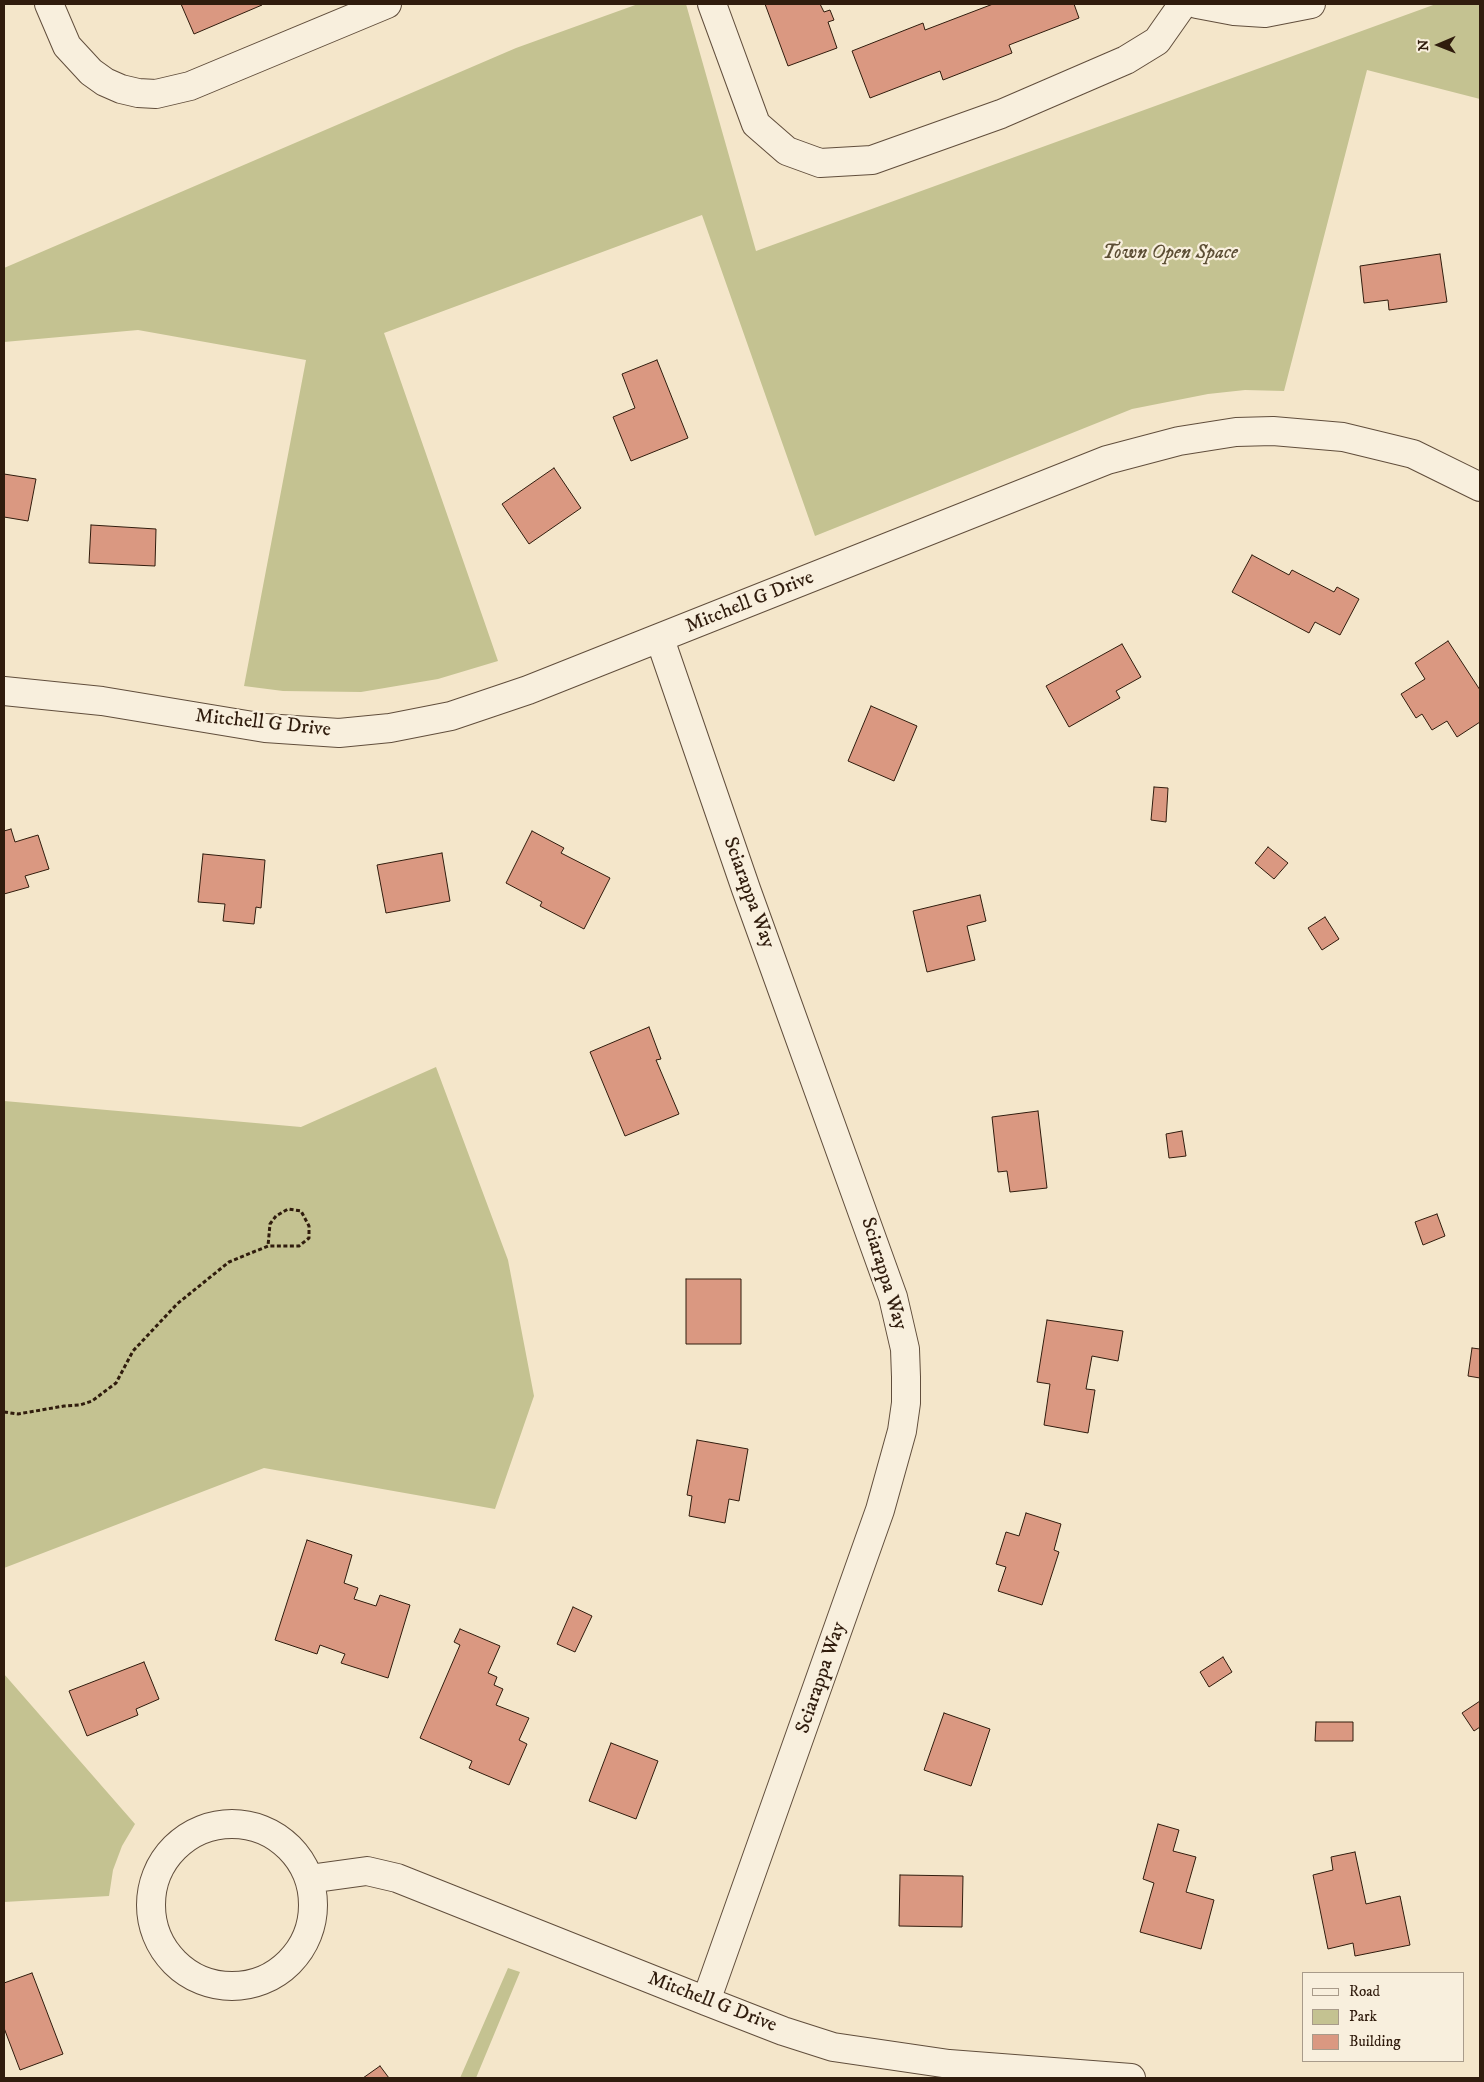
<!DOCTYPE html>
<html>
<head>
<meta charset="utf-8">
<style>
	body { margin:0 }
	#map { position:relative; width:1484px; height:2082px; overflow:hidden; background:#f4e6ca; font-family:"IM FELL DW Pica",serif }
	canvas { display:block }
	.frame { position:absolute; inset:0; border:5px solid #301c0d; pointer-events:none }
	.legend { position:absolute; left:1302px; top:1972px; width:162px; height:90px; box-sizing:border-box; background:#f8efdd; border:1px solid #a89b8a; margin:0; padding:6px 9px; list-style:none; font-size:15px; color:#301c0d }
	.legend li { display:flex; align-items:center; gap:10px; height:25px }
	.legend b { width:25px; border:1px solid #a89b8a }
	.north { position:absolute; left:1414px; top:20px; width:50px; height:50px; -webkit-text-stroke:4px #f8efdd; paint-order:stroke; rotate:269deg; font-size:14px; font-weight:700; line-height:20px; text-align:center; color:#301c0d }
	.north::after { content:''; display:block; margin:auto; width:18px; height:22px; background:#301c0d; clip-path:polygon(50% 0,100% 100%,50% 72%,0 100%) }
</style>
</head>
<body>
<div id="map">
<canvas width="1484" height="2082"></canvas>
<div class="frame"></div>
<ul class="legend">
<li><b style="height:6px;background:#f8efdd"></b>Road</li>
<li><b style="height:14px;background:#c4c291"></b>Park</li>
<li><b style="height:14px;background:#da9881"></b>Building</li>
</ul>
<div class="north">N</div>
</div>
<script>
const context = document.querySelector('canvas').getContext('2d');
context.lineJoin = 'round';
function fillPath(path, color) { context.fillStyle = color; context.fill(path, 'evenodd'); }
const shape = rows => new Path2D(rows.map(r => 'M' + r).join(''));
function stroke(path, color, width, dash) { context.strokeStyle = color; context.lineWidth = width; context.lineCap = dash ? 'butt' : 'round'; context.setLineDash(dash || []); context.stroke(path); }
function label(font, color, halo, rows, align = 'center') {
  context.font = font + ' "IM FELL DW Pica",serif'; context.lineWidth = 4.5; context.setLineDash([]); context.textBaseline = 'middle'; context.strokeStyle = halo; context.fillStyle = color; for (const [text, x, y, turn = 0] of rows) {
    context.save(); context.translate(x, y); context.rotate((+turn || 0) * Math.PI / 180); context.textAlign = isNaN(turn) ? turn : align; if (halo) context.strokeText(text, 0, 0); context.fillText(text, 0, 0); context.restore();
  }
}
const green = shape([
	[638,4,686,4,756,251,1436,4,1480,4,1480,99,1367,70,1284,391,1245,390,1208,394,1132,409,815,536,702,215,384,333,498,661,438,679,361,692,283,691,244,686,306,360,138,330,4,342,4,268,516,48],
	[436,1067,508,1260,534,1396,495,1509,264,1468,4,1568,4,1101,301,1127],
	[4,1674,135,1824,122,1846,113,1870,109,1896,4,1902],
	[508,1968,520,1972,476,2078,460,2078]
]);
const building = shape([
	[181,4,261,4,262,5,194,34,181,4],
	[765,4,820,4,824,12,830,10,834,20,828,22,837,48,788,66,765,4],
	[993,4,1074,4,1079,18,1009,45,1012,53,943,80,940,71,870,98,852,51,923,23,925,30,993,4],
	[1440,254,1447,302,1389,310,1388,300,1364,303,1360,266,1440,254],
	[657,360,688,438,631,461,613,417,635,408,622,374,657,360],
	[554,468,581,508,529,544,502,504,554,468],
	[4,474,36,479,28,521,4,517,4,474],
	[91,525,156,529,155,566,89,563,91,525],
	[1252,555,1289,575,1292,570,1334,592,1337,587,1359,599,1340,635,1315,622,1309,633,1232,592,1252,555],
	[1448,641,1480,690,1480,722,1457,737,1447,721,1432,730,1422,714,1416,718,1401,694,1425,679,1415,663,1448,641],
	[1122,644,1141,677,1116,691,1120,698,1069,727,1046,686,1122,644],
	[871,706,917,726,894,781,848,761,871,706],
	[1154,787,1168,788,1166,822,1151,820,1154,787],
	[11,829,15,842,38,835,49,869,25,876,29,887,4,894,4,831,11,829],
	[532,831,564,848,561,853,610,878,584,929,540,906,542,902,506,883,532,831],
	[1268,847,1288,863,1274,879,1255,863,1268,847],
	[442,853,450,901,386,913,377,865,442,853],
	[203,854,265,860,261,908,256,907,254,924,223,921,225,904,198,902,203,854],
	[980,895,986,921,967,926,975,960,927,972,913,911,980,895],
	[1325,917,1339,939,1322,950,1308,928,1325,917],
	[649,1027,661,1059,656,1060,679,1114,625,1136,590,1052,649,1027],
	[1038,1111,1047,1188,1010,1192,1007,1171,998,1172,992,1117,1038,1111],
	[1182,1131,1186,1156,1169,1158,1166,1134,1182,1131],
	[1437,1214,1445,1236,1423,1245,1415,1222,1437,1214],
	[686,1279,741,1279,741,1344,686,1344,686,1279],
	[1047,1320,1123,1331,1118,1361,1092,1356,1086,1389,1095,1390,1088,1433,1044,1425,1050,1384,1037,1382,1047,1320],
	[1472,1348,1480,1349,1480,1378,1468,1376,1472,1348],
	[697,1440,748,1449,739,1501,729,1499,725,1523,689,1516,692,1496,687,1495,697,1440],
	[1026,1513,1061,1524,1054,1550,1059,1552,1042,1605,998,1591,1006,1567,996,1564,1006,1532,1019,1536,1026,1513],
	[307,1540,352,1555,344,1583,358,1588,354,1599,376,1606,380,1595,410,1605,388,1678,341,1663,345,1654,320,1645,317,1654,275,1640,307,1540],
	[573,1607,592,1616,575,1652,557,1644,573,1607],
	[460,1629,500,1646,488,1673,497,1677,494,1685,503,1689,496,1705,529,1718,519,1740,527,1744,509,1785,469,1768,472,1761,420,1738,460,1645,454,1642,460,1629],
	[1223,1657,1232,1672,1209,1687,1200,1672,1223,1657],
	[144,1662,159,1699,136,1709,138,1715,87,1736,69,1691,144,1662],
	[1480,1701,1480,1727,1474,1731,1462,1713,1480,1701],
	[944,1713,990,1729,971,1786,924,1770,944,1713],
	[1316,1722,1353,1722,1353,1741,1315,1741,1316,1722],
	[611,1743,658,1761,636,1819,589,1801,611,1743],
	[1158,1824,1179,1830,1173,1851,1196,1857,1186,1892,1214,1900,1201,1949,1140,1932,1154,1883,1143,1879,1158,1824],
	[1355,1852,1366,1904,1400,1896,1410,1945,1355,1956,1353,1943,1328,1949,1313,1875,1333,1870,1331,1857,1355,1852],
	[900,1875,963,1876,962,1927,899,1926,900,1875],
	[32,1973,63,2054,20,2070,4,2028,4,1983,32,1973],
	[380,2066,389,2078,363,2078,380,2066]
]);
const path = shape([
	[4,1412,18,1414,64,1406,80,1405,92,1401,116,1383,133,1351,177,1304,229,1262,268,1246,299,1246,309,1238,309,1226,301,1211,288,1209,276,1216,270,1224,268,1246]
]);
const minor = shape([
	[49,4,67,46,91,72,105,82,121,89,138,93,156,94,190,86,387,4],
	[712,4,756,124,787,151,820,163,872,160,1001,114,1126,60,1157,41,1183,4],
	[1197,4,1234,11,1265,13,1311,4],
	[660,639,746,889,893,1297,905,1349,906,1377,906,1403,902,1431,880,1510,706,2001],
	[4,691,102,701,265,728,339,733,390,728,451,716,528,690,1107,460,1179,441,1236,432,1273,431,1343,437,1413,454,1480,487],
	'151 1905a81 81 0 1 1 162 0a81 81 0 1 1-162 0Z',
	[309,1879,367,1871,397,1878,706,2001,783,2031,833,2047,949,2064,1131,2078]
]);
const parkNames = [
	["Town Open Space",1170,254]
];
const streetNames = [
	["Mitchell G Drive",750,603,-22],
	["Mitchell G Drive",263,724,6],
	["Sciarappa Way",748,893,70],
	["Sciarappa Way",883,1274,73],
	["Sciarappa Way",822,1678,-71],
	["Mitchell G Drive",712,2003,21]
];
fillPath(green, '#c4c291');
fillPath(building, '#da9881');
stroke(building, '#301c0d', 1);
stroke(minor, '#614e3c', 30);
stroke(path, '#301c0d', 3, [4, 2.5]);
stroke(minor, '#f8efdd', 28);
label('italic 20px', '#5c4e35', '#f8efdd', parkNames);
label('20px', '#301c0d', '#f8efdd', streetNames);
</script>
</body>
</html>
